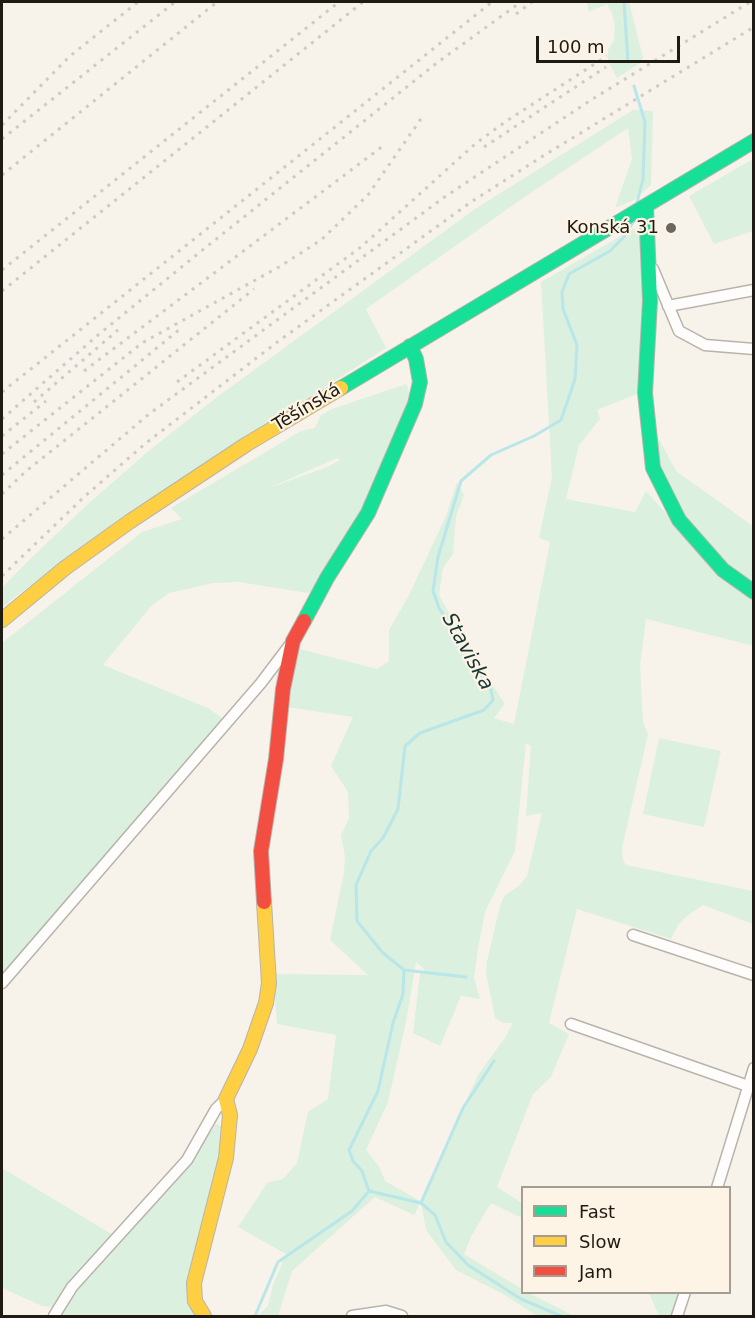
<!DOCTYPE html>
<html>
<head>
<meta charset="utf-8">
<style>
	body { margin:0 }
	#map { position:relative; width:755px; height:1318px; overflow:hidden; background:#f7f3eb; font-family:"DejaVu Sans",sans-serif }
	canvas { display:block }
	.frame { position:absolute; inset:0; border:3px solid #201b12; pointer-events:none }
	.legend { position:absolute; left:521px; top:1186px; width:210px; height:108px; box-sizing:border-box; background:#fdf4e5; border:2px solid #a59d91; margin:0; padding:8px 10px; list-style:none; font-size:18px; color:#201b12 }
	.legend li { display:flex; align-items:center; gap:12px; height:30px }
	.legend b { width:30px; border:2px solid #a59d91 }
	.scale { position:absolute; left:536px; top:36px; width:144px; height:27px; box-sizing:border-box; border:3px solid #201b12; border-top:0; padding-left:8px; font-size:18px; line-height:21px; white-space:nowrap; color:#201b12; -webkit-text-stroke:4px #fdf4e5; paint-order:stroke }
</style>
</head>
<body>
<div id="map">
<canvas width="755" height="1318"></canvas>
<div class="frame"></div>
<ul class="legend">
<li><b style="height:8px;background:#16e098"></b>Fast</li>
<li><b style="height:8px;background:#ffcf43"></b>Slow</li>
<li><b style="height:8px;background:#f24e42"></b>Jam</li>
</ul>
<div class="scale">100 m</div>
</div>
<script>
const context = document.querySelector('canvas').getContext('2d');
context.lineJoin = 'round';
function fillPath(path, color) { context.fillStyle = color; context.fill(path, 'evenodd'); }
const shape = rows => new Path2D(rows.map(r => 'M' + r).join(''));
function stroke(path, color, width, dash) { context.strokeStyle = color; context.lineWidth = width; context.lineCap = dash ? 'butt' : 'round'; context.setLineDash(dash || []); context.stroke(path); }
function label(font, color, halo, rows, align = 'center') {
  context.font = font + ' "DejaVu Sans",sans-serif'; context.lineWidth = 4.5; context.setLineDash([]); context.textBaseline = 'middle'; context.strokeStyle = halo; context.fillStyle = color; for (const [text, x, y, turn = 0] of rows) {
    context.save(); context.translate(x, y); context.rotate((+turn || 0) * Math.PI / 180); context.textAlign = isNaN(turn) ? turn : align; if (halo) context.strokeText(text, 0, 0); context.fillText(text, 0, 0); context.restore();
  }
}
const green = shape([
	[587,2,629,2,643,58,640,63,617,78,608,61,608,50,614,40,615,25,612,13,607,4,589,12],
	[633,110,653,111,651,185,634,200,615,208,632,159,628,128,526,196,366,309,386,348,124,515,2,607,2,588,28,561,89,503,151,449,217,397,475,209],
	[753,159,753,231,714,244,689,196],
	[633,229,642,231,642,392,597,410,600,419,579,445,566,499,635,512,646,491,672,520,656,456,659,439,676,471,753,526,754,646,646,619,640,666,643,722,648,734,622,848,623,860,626,865,753,891,753,924,703,905,687,916,678,925,671,939,577,909,549,1023,569,1034,551,1077,533,1094,497,1187,522,1203,522,1218,491,1203,472,1235,464,1254,522,1289,522,1292,529,1293,574,1316,537,1316,503,1294,456,1270,426,1230,421,1202,414,1215,375,1197,292,1271,278,1316,257,1316,268,1306,273,1285,286,1254,238,1227,267,1183,283,1179,297,1163,308,1112,328,1099,336,1035,277,1024,273,974,368,975,330,940,344,872,345,857,341,835,349,818,348,792,331,766,353,717,287,707,296,648,377,669,389,661,389,630,409,595,446,516,457,482,464,495,456,517,453,554,443,568,439,595,468,648,505,704,494,718,514,724,550,542,539,538,552,477,541,282],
	[526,743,531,746,526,816,542,813,527,876,519,886,505,895,500,906,487,961,486,973,495,1018,503,1023,513,1023,504,1039,478,1075,420,1201,385,1181,380,1168,366,1150,388,1102,406,1022,416,962,425,970,420,974,413,1033,440,1046,461,996,480,999,474,977,479,943,485,912,515,851],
	[406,384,408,387,410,401,366,502,316,588,308,593,239,582,213,583,169,593,151,606,103,665,208,708,225,720,2,977,2,643,142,532,182,519,171,508,301,431,315,428,320,416,332,409],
	[337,458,340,460,327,467,269,488],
	[659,738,721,751,704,827,643,814],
	[216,1124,227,1129,196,1316,59,1316,79,1285,175,1183],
	[2,1168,113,1235,53,1307,42,1306,2,1288],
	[649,1293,681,1293,671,1316,659,1316]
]);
const stream = shape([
	[624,2,628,62],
	[634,86,645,122,643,179,637,203],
	[404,970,466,977],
	[369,1191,421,1203,435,1215,446,1242,468,1265,521,1299,561,1316],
	[421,1203,463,1108,494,1061],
	[255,1316,278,1262,352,1211,369,1191,362,1171,353,1161,349,1150,378,1091,393,1023,403,994,404,970,382,952,357,921,356,885,371,851,383,838,398,809,405,746,420,733,484,710,493,700,491,690,439,608,433,591,438,557,461,481,491,455,534,436,561,420,575,379,577,345,563,309,562,292,569,274,610,251,623,238,634,221]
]);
const street = shape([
	[653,269,679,331,705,345,754,349],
	[668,306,754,290],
	[633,935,754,975],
	[2,983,261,683,289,646],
	[571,1024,748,1086],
	[717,1188,754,1068],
	[54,1316,72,1287,187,1160,216,1109,226,1099],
	[352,1316,386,1311,402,1316],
	[677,1316,685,1292]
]);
const fast = shape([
	[646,206,650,301,645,393,653,468,679,520,723,570,754,592],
	[341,388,754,141],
	[304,621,327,578,368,513,415,404,420,382,416,359,410,346]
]);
const slow = shape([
	[2,620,65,568,129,522,247,444,341,388],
	[204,1316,195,1301,194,1283,226,1158,230,1115,226,1099,250,1049,266,1003,269,983,264,902]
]);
const jam = shape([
	[264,902,261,851,276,759,283,689,293,641,304,621]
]);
const rail = shape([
	[516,14,532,2],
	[2,125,70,56,138,2],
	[2,139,175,2],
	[484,147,606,67],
	[2,175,217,2],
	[2,270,339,2],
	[2,291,363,2],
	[84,371,383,146],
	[177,382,361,247,475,144,505,122,607,56],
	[2,392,492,2],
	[34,402,118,330],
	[2,419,98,335,205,248,438,62,521,2],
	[2,436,46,401],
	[2,454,142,343,279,267,321,240,368,195,423,116],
	[2,475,180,329],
	[2,494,25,472,254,289],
	[2,539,149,414,446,196,591,100,750,2],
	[2,576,84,497,146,443,280,340,471,202,543,156,754,27]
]);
const markers = [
	[671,228,6,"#6b675e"]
];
const poiNames = [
	["Konská 31",659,228]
];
const streetNames = [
	["Těšínská",307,408,-31]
];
const waterNames = [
	["Staviska",467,652,61]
];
fillPath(green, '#dbf0de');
stroke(stream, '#b9e6e8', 3);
stroke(street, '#b8b4ac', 13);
stroke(fast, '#b8b4ac', 16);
stroke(slow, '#b8b4ac', 16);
stroke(jam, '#b8b4ac', 16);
stroke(street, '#fefdfc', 10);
stroke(fast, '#16e098', 14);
stroke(slow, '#ffcf43', 14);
stroke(jam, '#f24e42', 14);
stroke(rail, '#cccbc8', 3, [3, 6]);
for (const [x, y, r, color] of markers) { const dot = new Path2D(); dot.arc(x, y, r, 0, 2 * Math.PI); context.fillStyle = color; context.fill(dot); stroke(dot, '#fdf4e5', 2); }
label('18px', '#201b12', '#fdf4e5', poiNames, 'right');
label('18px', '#201b12', '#fdf4e5', streetNames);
label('italic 20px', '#16363a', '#fdf4e5', waterNames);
</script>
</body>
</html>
